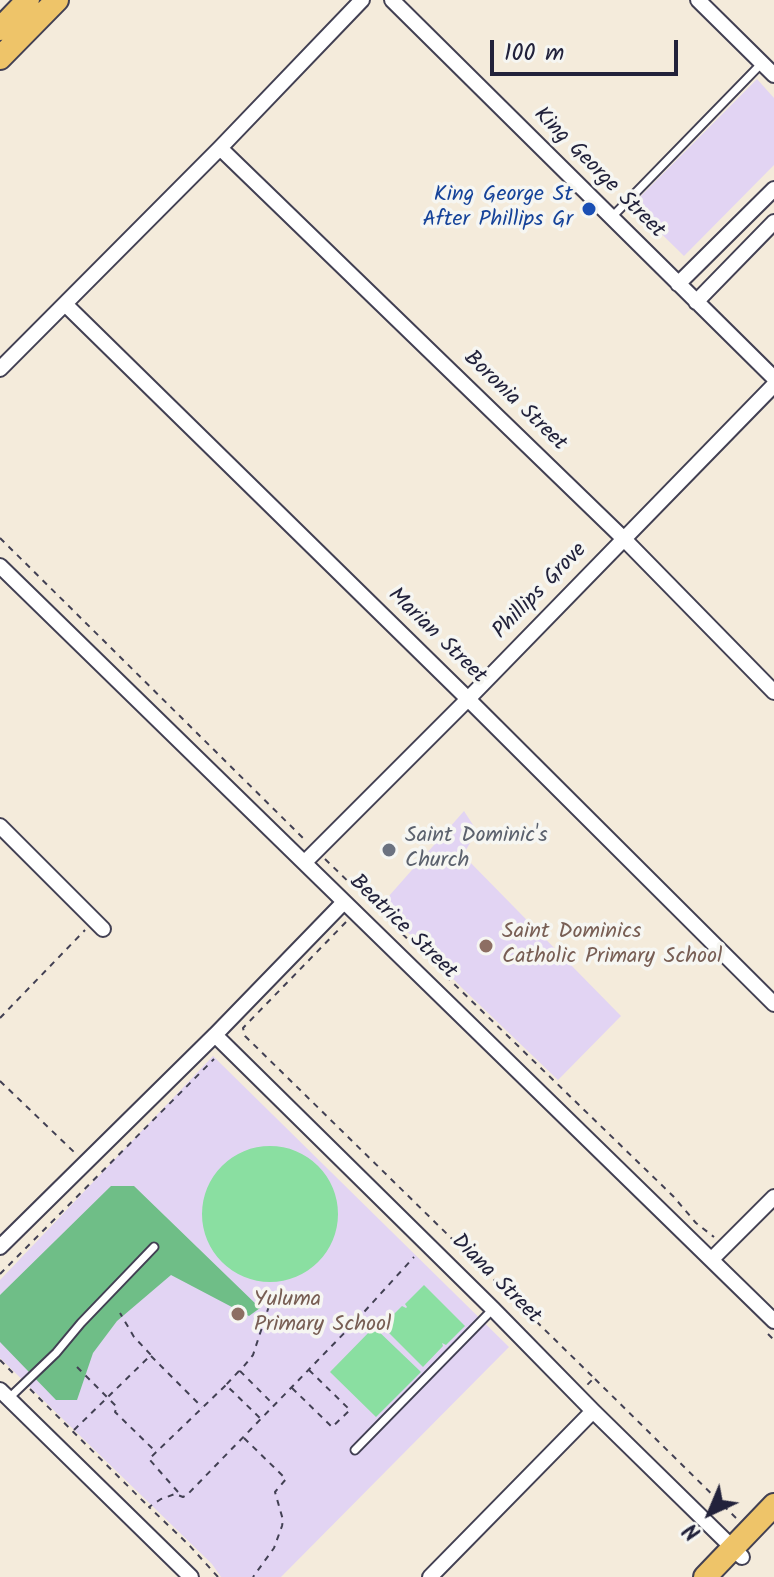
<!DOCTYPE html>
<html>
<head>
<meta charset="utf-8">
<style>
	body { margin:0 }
	#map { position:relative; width:774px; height:1577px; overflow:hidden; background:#f4ebdb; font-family:Kalam,sans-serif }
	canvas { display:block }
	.north { position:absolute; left:670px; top:1473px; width:80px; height:80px; -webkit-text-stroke:6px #f6f6f2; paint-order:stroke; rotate:224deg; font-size:22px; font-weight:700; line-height:32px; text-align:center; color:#22223b }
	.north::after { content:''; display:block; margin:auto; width:28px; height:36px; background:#22223b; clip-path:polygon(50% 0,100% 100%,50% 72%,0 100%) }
	.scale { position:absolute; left:490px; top:40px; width:188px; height:36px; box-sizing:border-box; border:4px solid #22223b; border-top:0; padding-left:10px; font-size:24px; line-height:28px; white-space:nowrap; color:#22223b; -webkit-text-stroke:6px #f6f6f2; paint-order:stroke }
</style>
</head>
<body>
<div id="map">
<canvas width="774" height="1577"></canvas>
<div class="north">N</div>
<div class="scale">100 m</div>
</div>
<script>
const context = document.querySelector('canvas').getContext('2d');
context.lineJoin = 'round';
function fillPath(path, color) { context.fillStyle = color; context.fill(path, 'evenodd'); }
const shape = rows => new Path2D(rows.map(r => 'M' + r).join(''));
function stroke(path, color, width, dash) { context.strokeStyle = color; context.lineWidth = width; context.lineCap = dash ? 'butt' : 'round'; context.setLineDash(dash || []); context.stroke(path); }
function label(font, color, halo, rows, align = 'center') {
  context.font = font + ' Kalam,sans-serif'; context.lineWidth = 7; context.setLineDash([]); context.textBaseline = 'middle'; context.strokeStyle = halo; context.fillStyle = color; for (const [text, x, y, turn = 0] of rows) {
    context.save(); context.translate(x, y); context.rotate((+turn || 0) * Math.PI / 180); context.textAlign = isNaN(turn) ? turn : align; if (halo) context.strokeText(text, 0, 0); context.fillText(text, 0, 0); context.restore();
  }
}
const built = shape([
	[757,79,774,98,774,165,684,256,632,205],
	[464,811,477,831,463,855,621,1016,558,1080,462,988,381,905],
	[213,1056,509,1347,281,1577,221,1577,212,1564,0,1358,0,1280]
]);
const green = shape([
	'202 1214a68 68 0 1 1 136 0a68 68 0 1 1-136 0Z',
	[424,1285,465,1326,446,1345,442,1343,443,1346,423,1367,382,1326,402,1306,406,1308,407,1307,405,1304],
	[374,1327,421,1372,376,1417,330,1372]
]);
const forest = shape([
	[111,1186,134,1186,260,1308,249,1316,171,1275,117,1321,93,1353,77,1400,56,1400,0,1342,0,1295]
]);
const path = shape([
	[0,538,306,841],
	[325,859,673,1196,696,1223,714,1237],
	[346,922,243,1028,245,1036,594,1378,587,1385],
	[0,1018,85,930],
	[0,1081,74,1152],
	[0,1274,214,1059],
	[269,1306,253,1355,240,1371,274,1405],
	[768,1334,774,1340],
	[151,1356,202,1407],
	[0,1360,17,1377],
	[77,1367,117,1407,115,1412,155,1451],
	[239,1371,226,1385,261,1419],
	[595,1379,736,1518],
	[292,1388,332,1427,350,1410,309,1370],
	[30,1389,148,1506],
	[74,1430,151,1355,134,1337,120,1313],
	[244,1438,286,1479,275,1492,283,1520,282,1526,274,1548,253,1577],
	[178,1492,149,1459,226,1385],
	[218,1577,189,1545,149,1507,161,1499,175,1494,183,1497,187,1495,354,1323,414,1257]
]);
const service = shape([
	[611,218,762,63],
	[8,1399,56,1353,81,1323,154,1247],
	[355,1450,493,1309]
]);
const minor = shape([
	[392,0,774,378],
	[698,0,774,75],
	[220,148,624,539,774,692],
	[678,284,774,189],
	[696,302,774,222],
	[65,304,468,699,774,1004],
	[0,369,220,148,362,0],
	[0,566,774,1321],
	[0,826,103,929],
	[305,862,468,699,774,385],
	[215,1035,493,1309,593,1411,742,1557],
	[0,1247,215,1035,344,902],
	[712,1259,774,1197],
	[0,1390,191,1577],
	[430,1577,593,1411]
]);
const primary = shape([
	[0,29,28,0],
	[0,58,57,0],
	[705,1577,774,1505]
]);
const markers = [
	[589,209,8,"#1a4fb4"],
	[389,850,8,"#6b7280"],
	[486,946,8,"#8d6e63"],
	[238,1314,8,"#8d6e63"]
];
const streetNames = [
	["King George Street",598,174,45],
	["Boronia Street",514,402,44],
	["Phillips Grove",541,592,-46],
	["Marian Street",436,637,44],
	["Beatrice Street",402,928,44],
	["Diana Street",495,1280,45]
];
const transitNames = [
	["King George St",573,196],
	["After Phillips Gr",573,221]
];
const worshipNames = [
	["Saint Dominic's",405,837],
	["Church",405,862]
];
const educationNames = [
	["Saint Dominics",502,933],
	["Catholic Primary School",502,958],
	["Yuluma",254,1301],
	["Primary School",254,1326]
];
fillPath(built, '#e2d4f3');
fillPath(green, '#8adfa1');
fillPath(forest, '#6fbe87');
stroke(service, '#424053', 11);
stroke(minor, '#424053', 18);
stroke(primary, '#424053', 26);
stroke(path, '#424053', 2, [6, 6]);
stroke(service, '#fff', 7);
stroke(minor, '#fff', 14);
stroke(primary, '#eec469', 22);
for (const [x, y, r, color] of markers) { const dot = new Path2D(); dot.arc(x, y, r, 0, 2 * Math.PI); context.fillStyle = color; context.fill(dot); stroke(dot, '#f6f6f2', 3); }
label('22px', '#22223b', '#f6f6f2', streetNames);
label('22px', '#164399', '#f6f6f2', transitNames, 'right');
label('22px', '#5b616d', '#f6f6f2', worshipNames, 'left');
label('22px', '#785e54', '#f6f6f2', educationNames, 'left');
</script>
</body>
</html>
